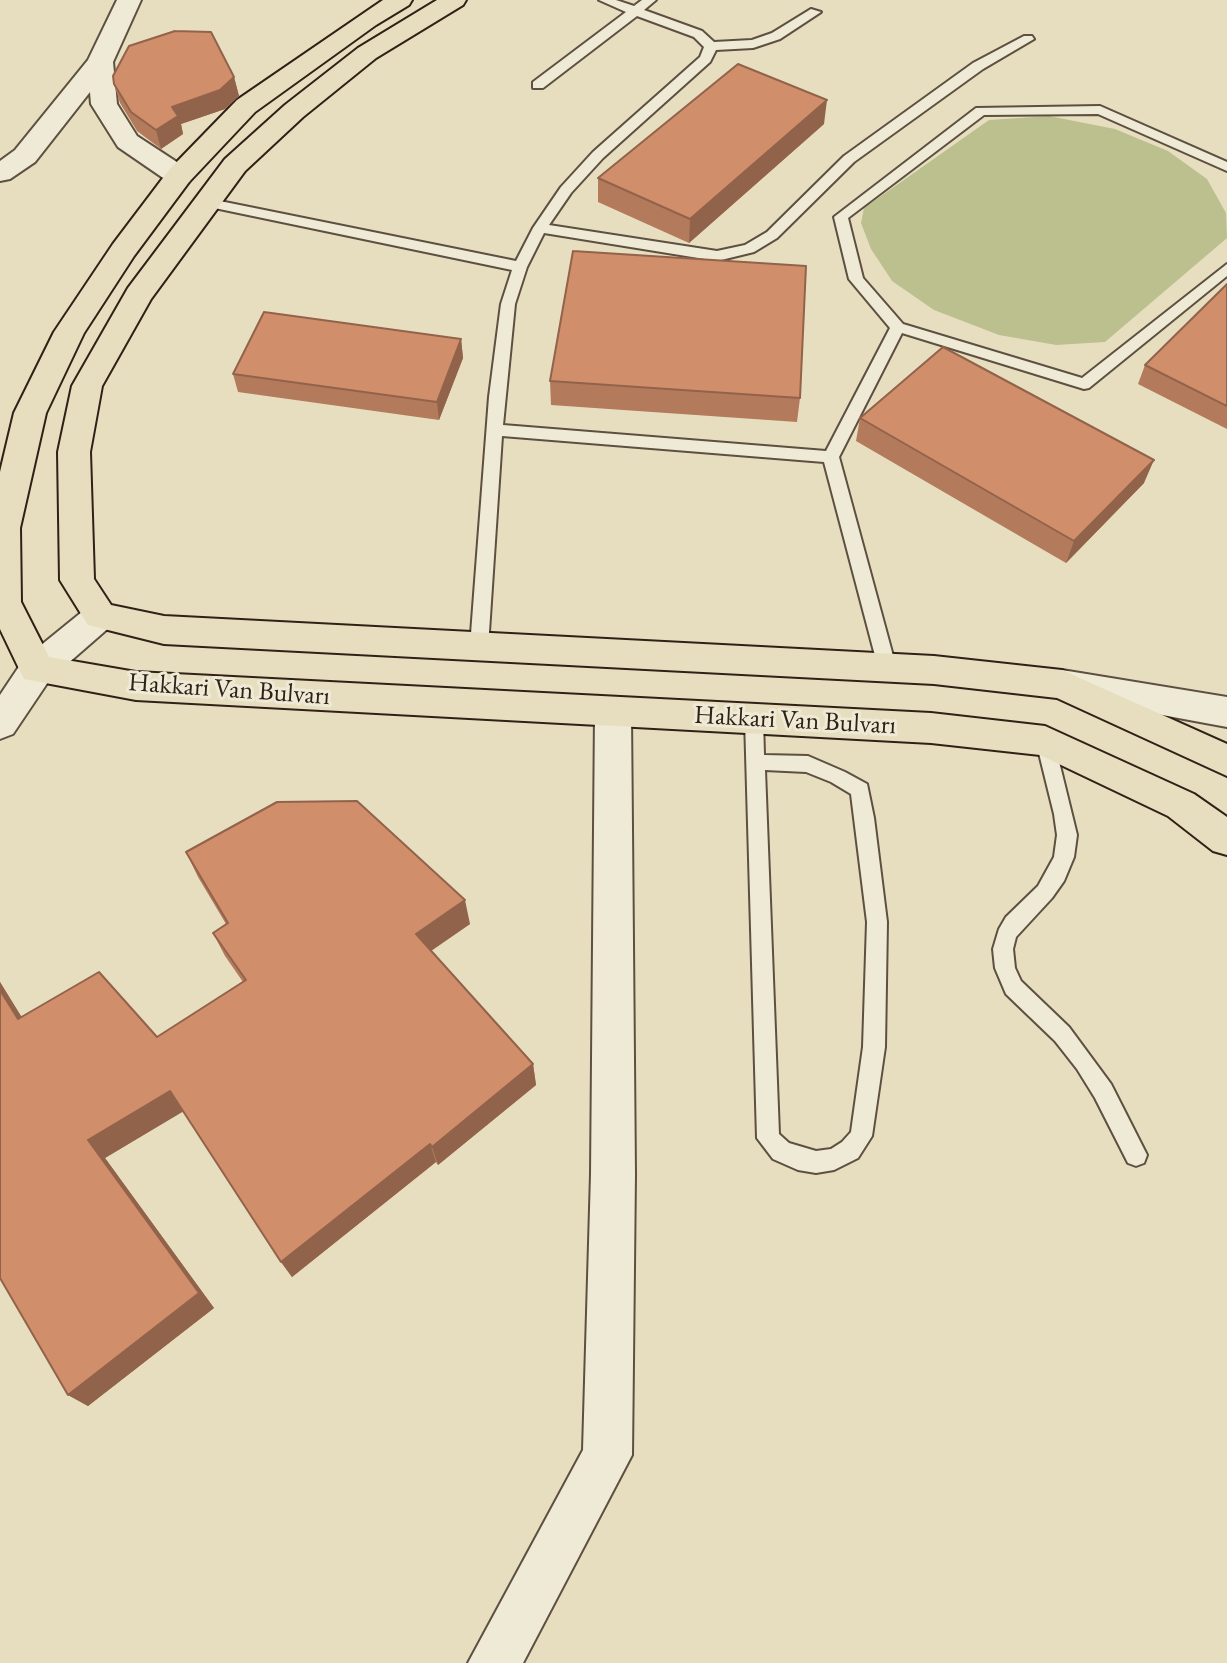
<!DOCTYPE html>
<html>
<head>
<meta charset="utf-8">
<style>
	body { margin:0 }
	canvas { display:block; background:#e7dec0 }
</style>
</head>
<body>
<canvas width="1227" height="1663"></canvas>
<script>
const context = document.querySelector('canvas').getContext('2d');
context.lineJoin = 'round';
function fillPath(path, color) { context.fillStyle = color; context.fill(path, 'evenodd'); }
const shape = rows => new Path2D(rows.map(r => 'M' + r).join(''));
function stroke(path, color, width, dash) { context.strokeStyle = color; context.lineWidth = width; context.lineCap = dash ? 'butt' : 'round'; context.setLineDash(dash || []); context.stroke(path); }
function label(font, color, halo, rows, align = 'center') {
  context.font = font + ' "EB Garamond",serif'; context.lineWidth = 6; context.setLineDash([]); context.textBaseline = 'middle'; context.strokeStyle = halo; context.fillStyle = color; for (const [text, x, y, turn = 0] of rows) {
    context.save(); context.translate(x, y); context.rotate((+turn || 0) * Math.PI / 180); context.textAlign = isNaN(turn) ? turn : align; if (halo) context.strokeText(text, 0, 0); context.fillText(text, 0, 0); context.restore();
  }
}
const green = shape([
	[1049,116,1115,129,1168,151,1207,179,1226,213,1227,238,1105,342,1056,345,999,335,934,310,892,281,871,249,861,223,864,208,989,120]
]);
const service = shape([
	[599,0,616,0,634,6,642,0,656,0,644,10,702,31,714,42,752,40,772,33,811,9,821,12,780,39,753,48,716,50,710,62,603,158,571,193,549,225,717,251,745,245,767,232,844,156,973,63,1024,36,1032,36,1034,39,983,69,854,162,777,238,754,252,717,261,544,233,527,267,515,304,503,425,826,451,890,328,849,279,834,217,976,108,1100,106,1227,162,1227,171,1098,114,984,115,848,218,863,278,903,324,1082,378,1227,264,1227,276,1089,388,1084,389,902,333,839,457,896,667,893,672,887,674,881,672,878,667,824,462,502,436,488,647,485,652,479,654,473,652,470,647,489,397,501,304,512,270,205,206,198,202,205,198,516,261,533,228,561,187,593,152,700,57,704,47,694,37,637,16,543,88,533,88,533,82,626,12,599,0],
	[754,712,760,714,763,719,764,755,808,756,845,772,867,784,874,818,887,922,885,1047,872,1136,858,1158,834,1170,816,1173,798,1170,773,1159,757,1138,745,719,748,714,754,712],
	[765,770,806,772,831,782,851,794,867,922,863,1047,851,1132,842,1142,831,1149,816,1151,789,1143,779,1134,765,770],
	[1045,733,1052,736,1054,741,1077,835,1074,857,1064,881,1052,898,1016,937,1013,949,1015,968,1021,981,1069,1027,1111,1084,1147,1155,1144,1163,1136,1166,1128,1163,1095,1098,1077,1069,1055,1041,1006,994,995,968,993,949,999,929,1006,917,1038,886,1054,857,1057,835,1054,814,1036,741,1038,736,1045,733]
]);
const minor = shape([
	[117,0,141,0,113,62,117,104,137,136,189,170,193,176,189,182,179,184,169,182,118,147,91,104,90,92,35,162,10,179,0,181,0,161,15,150,88,60,117,0],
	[613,698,626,703,631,713,635,1174,632,1455,523,1663,468,1663,583,1450,591,1174,595,713,600,703,613,698]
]);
const tertiary = shape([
	[100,603,112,607,117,616,112,625,50,679,13,734,0,739,0,695,24,659,88,607,100,603],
	[1062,670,1227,697,1227,727,1049,694,1044,684,1049,674,1062,670]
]);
const primary = shape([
	[383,0,412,0,409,5,376,25,255,112,189,182,134,256,84,333,46,413,20,528,21,602,49,657,136,672,931,713,1045,726,1194,794,1227,817,1227,855,1213,851,1168,816,1040,755,931,743,136,700,24,679,0,629,0,472,14,413,54,332,113,244,169,170,237,100,383,0],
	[437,0,466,0,463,5,376,58,303,117,245,171,151,299,102,386,90,452,94,579,111,605,164,616,934,656,1062,670,1227,744,1227,776,1057,698,934,684,164,644,88,625,60,580,58,452,72,386,128,288,225,159,285,105,358,48,437,0]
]);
const wall = shape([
	[234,77,239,96,225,109,181,124,183,134,161,149,137,131,120,103,114,84],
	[824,124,689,243,598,202,598,178],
	[1227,284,1227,429,1138,384,1145,365],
	[461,339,463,358,439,420,238,392,233,374],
	[550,381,800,398,797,422,551,405],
	[860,418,1144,483,1066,563,856,441],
	[186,852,470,924,431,951,533,1064,536,1085,438,1165,436,1162,292,1277,281,1262,183,1111,105,1158,214,1308,88,1406,68,1395,0,1278,0,982,21,1017,157,1037,243,982,225,956,213,933,226,924,198,877]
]);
const shadedWall = shape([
	[234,77,239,96,225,109,181,124,183,134,161,149,156,130,172,107],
	[827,100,824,124,689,243,690,219],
	[461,339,463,358,439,420,437,402],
	[1154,460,1144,483,1066,563,1074,541],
	[465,900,470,924,422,957,416,934],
	[0,982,36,1040,18,1019,0,990],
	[533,1064,536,1085,438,1165,432,1147],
	[170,1091,184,1111,105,1158,214,1308,88,1406,68,1395,88,1140],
	[430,1144,436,1162,292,1277,281,1262]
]);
const building = shape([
	[175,31,211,32,234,77,220,90,172,107,178,116,156,130,131,112,114,84,113,76,129,46,175,31],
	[738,64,827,100,690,219,598,178,738,64],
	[573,251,806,266,800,398,550,381,573,251],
	[1227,284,1227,406,1145,365,1227,284],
	[264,312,461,339,437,402,233,374,264,312],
	[943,347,1154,460,1074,541,860,418,943,347],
	[357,801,465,900,416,934,533,1064,432,1147,430,1144,281,1262,170,1091,88,1140,199,1293,68,1395,0,1278,0,990,18,1019,99,972,157,1037,246,980,213,933,228,923,186,852,277,802,357,801]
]);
const streetNames = [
	["Hakkari Van Bulvarı",229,690,4],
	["Hakkari Van Bulvarı",795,721,3]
];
fillPath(green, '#bcc08e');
stroke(service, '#5e5041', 4);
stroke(minor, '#5e5041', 4);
stroke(tertiary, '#5e5041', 4);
stroke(primary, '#302117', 4);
fillPath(service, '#efead6');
fillPath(minor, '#efead6');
fillPath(tertiary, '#efead6');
fillPath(primary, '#e7dec0');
fillPath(wall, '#b47a5c');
fillPath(shadedWall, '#92634b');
fillPath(building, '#d18e6b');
stroke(building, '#92634b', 2);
label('26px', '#302117', '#efead6', streetNames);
</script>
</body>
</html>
